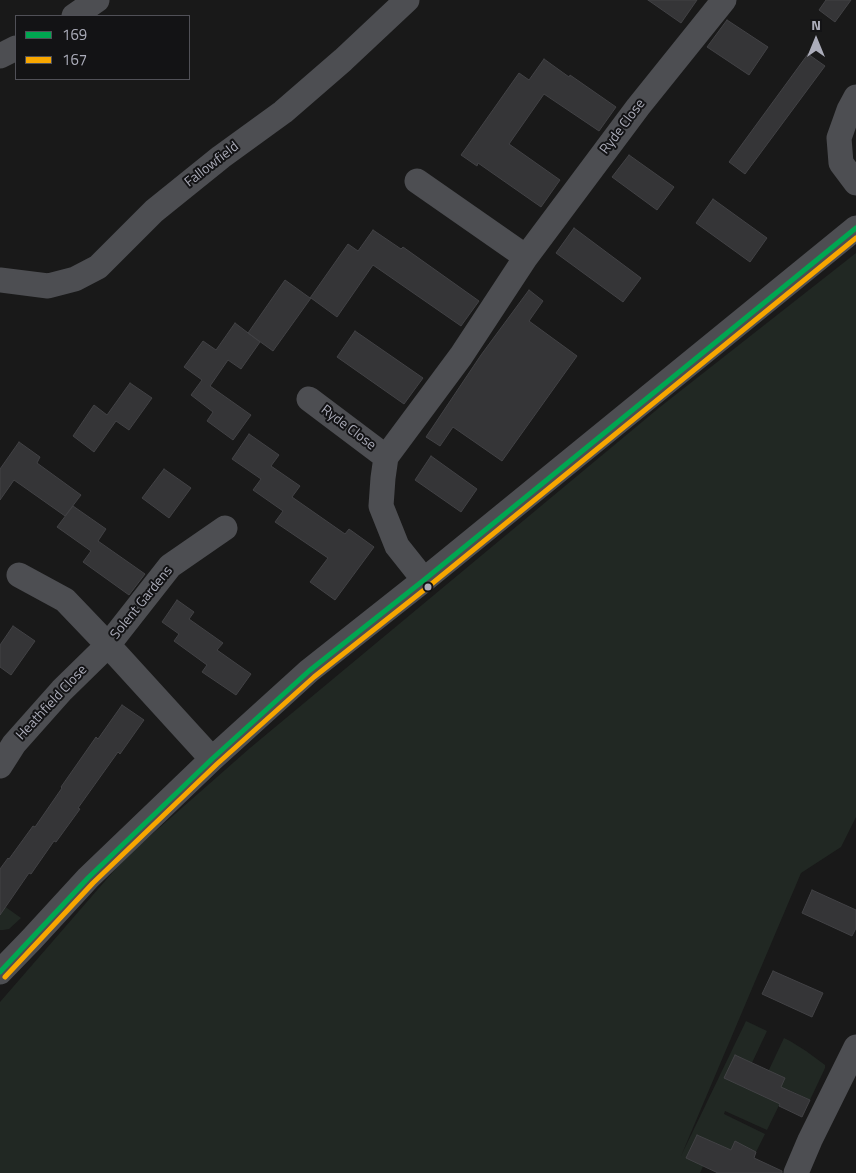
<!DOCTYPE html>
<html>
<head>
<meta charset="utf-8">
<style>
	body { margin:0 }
	#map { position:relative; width:856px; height:1173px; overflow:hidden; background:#191919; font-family:"Titillium Web",sans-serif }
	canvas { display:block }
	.legend { position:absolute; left:15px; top:15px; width:175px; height:65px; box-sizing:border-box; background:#131315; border:1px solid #505057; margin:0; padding:6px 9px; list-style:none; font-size:15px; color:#abacb9 }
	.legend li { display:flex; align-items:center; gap:10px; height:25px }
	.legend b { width:25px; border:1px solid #505057 }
	.north { position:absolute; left:791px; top:15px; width:50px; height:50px; -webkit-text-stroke:4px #131315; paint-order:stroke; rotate:0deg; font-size:14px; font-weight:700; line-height:20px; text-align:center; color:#abacb9 }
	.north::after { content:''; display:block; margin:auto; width:18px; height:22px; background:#abacb9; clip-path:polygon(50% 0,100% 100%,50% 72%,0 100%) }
</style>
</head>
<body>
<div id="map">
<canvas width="856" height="1173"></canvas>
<ul class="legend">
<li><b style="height:6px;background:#00a651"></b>169</li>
<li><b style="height:6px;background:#f7a600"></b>167</li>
</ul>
<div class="north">N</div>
</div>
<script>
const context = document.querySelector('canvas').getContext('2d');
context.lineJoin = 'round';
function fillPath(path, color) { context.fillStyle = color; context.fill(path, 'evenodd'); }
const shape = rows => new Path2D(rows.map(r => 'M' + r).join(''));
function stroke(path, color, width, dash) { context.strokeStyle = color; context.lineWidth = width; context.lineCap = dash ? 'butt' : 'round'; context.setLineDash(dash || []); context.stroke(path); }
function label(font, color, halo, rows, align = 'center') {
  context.font = font + ' "Titillium Web",sans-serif'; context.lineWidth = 4; context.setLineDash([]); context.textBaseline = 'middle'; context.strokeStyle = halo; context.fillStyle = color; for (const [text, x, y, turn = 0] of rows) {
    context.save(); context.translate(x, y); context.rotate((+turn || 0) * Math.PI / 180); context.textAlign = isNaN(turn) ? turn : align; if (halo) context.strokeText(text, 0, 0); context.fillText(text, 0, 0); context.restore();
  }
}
const green = shape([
	[856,253,856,817,841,847,801,873,681,1156,746,1021,767,1031,741,1086,758,1093,784,1038,790,1041,806,1051,825,1065,825,1068,810,1100,787,1089,767,1130,725,1111,724,1114,765,1134,756,1152,735,1142,731,1150,714,1143,700,1173,0,1173,0,1002,125,858,250,748,660,407],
	[0,903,21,918,9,929,3,930,0,930]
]);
const building = shape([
	[648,0,697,0,681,23,648,0],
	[826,0,851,0,835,22,819,10,826,0],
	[727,20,768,47,749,75,707,47,727,20],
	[808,54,825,66,745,174,729,162,808,54],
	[544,59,569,77,570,75,616,107,599,131,544,94,509,144,560,180,541,207,478,163,477,166,461,155,519,73,529,80,544,59],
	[629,155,674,187,657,210,612,177,629,155],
	[713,199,767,238,750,262,696,223,713,199],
	[574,228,641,278,623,302,556,253,574,228],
	[373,230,401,249,403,247,479,301,461,326,373,265,337,317,311,298,273,351,248,333,285,280,310,298,348,244,358,251,373,230],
	[529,290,543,301,529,321,577,356,502,461,453,427,440,446,426,437,481,355,529,290],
	[235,323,260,342,241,369,228,360,210,386,251,415,233,440,207,421,213,412,191,395,202,380,184,367,203,341,216,350,235,323],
	[355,331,423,378,404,404,337,357,355,331],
	[130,383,152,398,129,430,116,421,94,452,73,436,94,405,107,415,130,383],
	[249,434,279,455,271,466,300,486,292,497,345,534,349,529,374,547,335,600,310,582,328,558,275,522,283,511,253,490,261,479,232,459,249,434],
	[19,442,40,457,37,463,81,495,65,516,14,480,0,500,0,469,19,442],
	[431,456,477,489,461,512,415,480,431,456],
	[164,469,191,488,169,518,142,498,164,469],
	[73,506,106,529,98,541,145,574,129,595,83,562,91,551,57,527,73,506],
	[177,600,194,612,189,619,223,643,217,650,251,674,236,695,202,672,207,665,174,641,179,634,162,622,177,600],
	[13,626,35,641,11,675,0,667,0,645,13,626],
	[122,705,144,720,120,754,118,752,78,808,80,809,56,842,54,841,31,874,29,873,0,915,0,869,8,858,9,859,33,826,35,827,62,788,61,787,96,737,98,739,122,705],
	[812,890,856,910,856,928,852,936,802,913,812,890],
	[773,971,823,993,812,1017,762,994,773,971],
	[735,1055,785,1078,781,1087,810,1100,802,1117,779,1106,780,1104,724,1078,735,1055],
	[697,1135,731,1150,735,1141,756,1152,754,1158,782,1171,782,1173,718,1173,686,1158,697,1135]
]);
const street = shape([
	[74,16,97,0],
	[0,56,16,48],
	[856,97,849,110,839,138,841,163,856,183],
	[417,181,526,257],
	[0,280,48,286,75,279,98,267,154,211,221,157,283,112,343,60,407,0],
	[309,399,386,457],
	[19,575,65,600,108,645,212,759],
	[424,580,397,546,381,506,383,478,386,457,461,356,526,257,638,107,724,0],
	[0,766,14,744,62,690,108,645,170,566,225,528],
	[0,972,31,940,88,878,212,759,309,671,424,580,856,228],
	[796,1173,810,1140,856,1047]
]);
const bus1 = shape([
	[0,972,88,878,212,759,309,671,424,580,856,228]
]);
const bus2 = shape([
	[5,977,93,883,217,764,314,677,429,586,856,238]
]);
const markers = [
	[428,587,4.5,"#abacb9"]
];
const streetNames = [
	["Ryde Close",623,127,-53],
	["Fallowfield",212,165,-38],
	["Ryde Close",348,428,37],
	["Solent Gardens",142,603,-51],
	["Heathfield Close",52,703,-47]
];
fillPath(green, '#212823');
fillPath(building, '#353537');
stroke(building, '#424245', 1);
stroke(street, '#4d4e52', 25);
stroke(bus1, '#00a651', 5);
stroke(bus2, '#f7a600', 5);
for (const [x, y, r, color] of markers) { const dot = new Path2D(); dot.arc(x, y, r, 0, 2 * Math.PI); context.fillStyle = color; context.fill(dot); stroke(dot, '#131315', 2); }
label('14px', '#abacb9', '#131315', streetNames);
</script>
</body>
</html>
